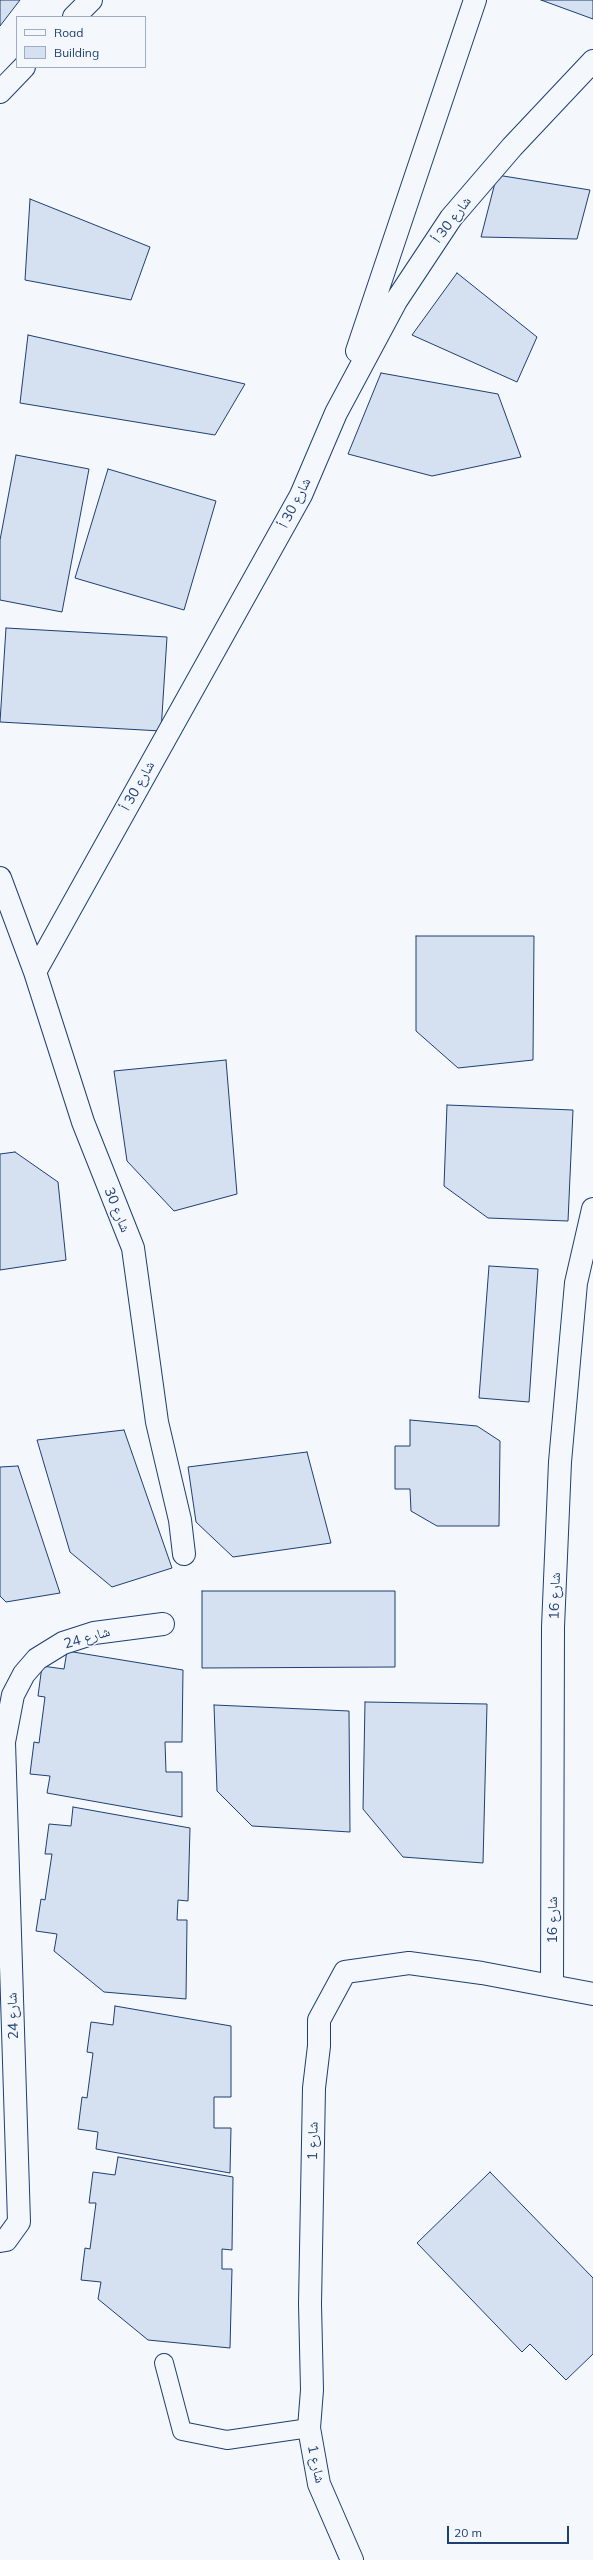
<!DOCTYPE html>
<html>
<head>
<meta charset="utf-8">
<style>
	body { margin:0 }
	#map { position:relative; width:593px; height:2560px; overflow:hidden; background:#f4f7fb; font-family:Mulish,sans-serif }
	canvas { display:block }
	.legend { position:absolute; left:16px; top:16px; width:130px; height:52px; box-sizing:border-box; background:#f4f7fb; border:1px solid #9eadc5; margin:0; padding:5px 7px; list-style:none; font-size:12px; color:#1d3f73 }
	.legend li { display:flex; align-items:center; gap:8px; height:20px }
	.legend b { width:20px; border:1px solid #9eadc5 }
	.scale { position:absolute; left:447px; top:2526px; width:122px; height:18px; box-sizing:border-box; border:2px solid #1d3f73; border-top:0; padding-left:5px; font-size:12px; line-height:14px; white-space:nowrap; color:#1d3f73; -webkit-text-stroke:3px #f4f7fb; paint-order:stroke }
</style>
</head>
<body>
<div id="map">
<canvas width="593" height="2560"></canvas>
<ul class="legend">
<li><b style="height:5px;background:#f4f7fb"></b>Road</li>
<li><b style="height:11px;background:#d5e0f0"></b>Building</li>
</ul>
<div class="scale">20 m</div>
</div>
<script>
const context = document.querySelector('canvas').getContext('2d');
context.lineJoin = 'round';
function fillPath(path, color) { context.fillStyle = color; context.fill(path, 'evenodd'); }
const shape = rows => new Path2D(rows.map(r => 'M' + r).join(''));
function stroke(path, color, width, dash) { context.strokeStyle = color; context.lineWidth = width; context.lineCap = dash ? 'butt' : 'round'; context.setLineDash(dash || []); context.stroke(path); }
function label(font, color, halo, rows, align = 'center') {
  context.font = font + ' Mulish,"Noto Naskh Arabic",sans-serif'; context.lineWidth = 3; context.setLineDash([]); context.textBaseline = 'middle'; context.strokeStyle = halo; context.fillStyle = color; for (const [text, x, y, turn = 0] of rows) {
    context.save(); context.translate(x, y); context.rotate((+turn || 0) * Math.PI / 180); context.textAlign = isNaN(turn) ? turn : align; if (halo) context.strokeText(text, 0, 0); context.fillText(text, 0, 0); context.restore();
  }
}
const building = shape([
	[0,0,20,0,0,26,0,0],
	[541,0,593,0,593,19,541,0],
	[497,175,590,190,577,239,481,237,497,175],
	[30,199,150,247,131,300,25,280,30,199],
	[457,273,537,337,517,382,412,335,457,273],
	[28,335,245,384,215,435,20,403,28,335],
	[381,373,498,394,521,457,432,476,348,454,381,373],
	[16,455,89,469,62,612,0,600,0,540,16,455],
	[108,469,216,501,184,610,75,578,108,469],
	[6,628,167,637,161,731,0,722,6,628],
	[416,936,534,936,533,1060,458,1068,416,1031,416,936],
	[226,1060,237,1194,174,1211,127,1161,114,1071,226,1060],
	[447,1105,573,1110,568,1221,488,1218,444,1186,447,1105],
	[15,1152,58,1182,66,1260,0,1270,0,1154,15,1152],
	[489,1266,538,1269,529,1402,479,1398,489,1266],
	[410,1420,477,1426,500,1441,499,1526,437,1526,411,1511,410,1489,395,1489,395,1446,410,1446,410,1420],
	[124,1430,172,1568,112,1587,70,1552,37,1440,124,1430],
	[307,1452,331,1543,233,1557,196,1522,188,1467,307,1452],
	[18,1466,60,1593,6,1602,0,1596,0,1467,18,1466],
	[202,1591,395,1591,395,1667,202,1668,202,1591],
	[67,1651,183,1670,182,1742,165,1742,166,1772,182,1772,182,1817,47,1793,50,1776,30,1774,34,1742,39,1743,45,1697,38,1696,42,1666,64,1669,67,1651],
	[365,1702,487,1704,483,1863,403,1857,363,1809,365,1702],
	[214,1705,349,1711,350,1832,252,1826,217,1791,214,1705],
	[73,1807,190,1828,188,1901,178,1900,177,1920,187,1920,186,1999,104,1992,54,1951,57,1934,36,1931,41,1899,45,1900,52,1854,45,1854,49,1824,71,1826,73,1807],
	[115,2006,231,2026,231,2097,214,2097,214,2128,231,2128,230,2173,96,2149,98,2132,78,2129,82,2097,87,2098,93,2053,87,2052,91,2022,113,2025,115,2006],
	[118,2157,233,2177,232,2250,222,2249,222,2269,232,2269,230,2348,148,2340,98,2299,101,2282,81,2280,85,2248,90,2249,96,2203,89,2203,93,2172,115,2175,118,2157],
	[490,2172,593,2278,593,2354,566,2380,530,2344,522,2352,417,2243,490,2172]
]);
const service = shape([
	[164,2363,182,2431,227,2440,309,2428]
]);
const minor = shape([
	[74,17,91,0],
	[0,92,24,67],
	[357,351,475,0],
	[0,878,35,972,83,1122,133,1248,157,1422,180,1520,184,1554],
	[35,972,301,495,336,413,396,301,451,218,512,147,593,61],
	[552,1985,553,1627,560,1462,576,1283,593,1209],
	[0,2241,6,2240,19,2222,4,1742,13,1695,24,1674,37,1659,63,1643,94,1633,163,1624]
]);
const tertiary = shape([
	[352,2560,319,2484,309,2428,312,2390,310,2304,314,2088,319,2046,319,2020,345,1972,409,1963,482,1973,593,1994]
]);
const streetNames = [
	["شارع 30 أ",452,220,-53],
	["شارع 30 أ",295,503,-63],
	["شارع 30 أ",138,786,-61],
	["شارع 30",117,1210,68],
	["شارع 16",555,1596,-88],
	["شارع 24",87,1638,-16],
	["شارع 16",553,1920,-90],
	["شارع 24",13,2016,-92],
	["شارع 1",313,2141,-89],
	["شارع 1",316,2464,78]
];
fillPath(building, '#d5e0f0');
stroke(building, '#1d3f73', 1);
stroke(service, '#1d3f73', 20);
stroke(minor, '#1d3f73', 24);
stroke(tertiary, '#1d3f73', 24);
stroke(service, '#f4f7fb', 18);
stroke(minor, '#f4f7fb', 22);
stroke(tertiary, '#f4f7fb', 22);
label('14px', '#1d3f73', '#f4f7fb', streetNames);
</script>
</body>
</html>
